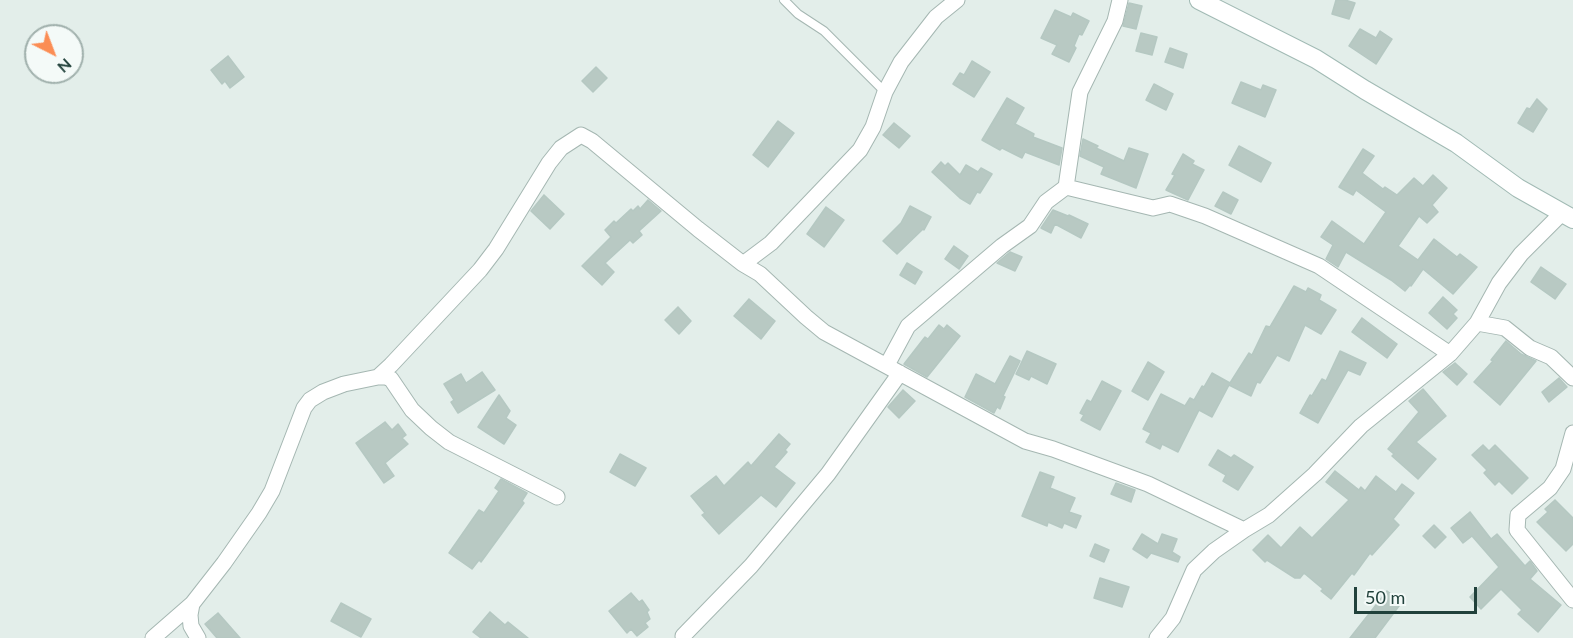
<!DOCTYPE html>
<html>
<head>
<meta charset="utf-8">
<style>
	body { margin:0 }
	#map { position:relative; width:1573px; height:638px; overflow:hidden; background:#e3eeea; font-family:Lato,sans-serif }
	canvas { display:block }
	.north { position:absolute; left:24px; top:24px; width:60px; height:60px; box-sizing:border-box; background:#f4faf8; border:2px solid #a0b0ac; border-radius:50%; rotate:138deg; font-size:16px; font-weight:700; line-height:24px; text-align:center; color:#21413b }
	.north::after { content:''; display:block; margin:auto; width:21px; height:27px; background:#fb8d54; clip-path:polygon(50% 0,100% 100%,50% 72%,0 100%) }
	.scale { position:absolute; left:1354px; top:587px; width:123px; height:27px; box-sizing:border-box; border:3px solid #21413b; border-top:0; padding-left:8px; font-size:18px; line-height:21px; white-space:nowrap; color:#21413b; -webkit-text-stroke:4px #f4faf8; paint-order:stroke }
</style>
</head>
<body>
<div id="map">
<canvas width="1573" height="638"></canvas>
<div class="north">N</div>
<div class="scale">50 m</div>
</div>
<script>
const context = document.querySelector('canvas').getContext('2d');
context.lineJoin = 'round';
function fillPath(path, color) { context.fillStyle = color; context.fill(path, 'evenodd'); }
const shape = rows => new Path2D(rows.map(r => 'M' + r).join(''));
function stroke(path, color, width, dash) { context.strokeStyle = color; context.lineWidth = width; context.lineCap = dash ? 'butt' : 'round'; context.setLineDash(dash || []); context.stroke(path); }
const building = shape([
	[1336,0,1345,0,1355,3,1349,19,1332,14,1336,0],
	[1129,3,1142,6,1136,29,1123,26,1129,3],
	[1055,10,1071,17,1073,13,1089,21,1082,35,1079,34,1074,46,1076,48,1069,62,1052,54,1057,45,1041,38,1055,10],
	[1360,29,1376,38,1380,31,1392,39,1376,64,1349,46,1360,29],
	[1141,33,1157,37,1152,55,1136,51,1141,33],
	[1170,48,1187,54,1183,68,1165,62,1170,48],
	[228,56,244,77,230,88,225,81,222,84,211,70,228,56],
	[972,61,990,72,974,97,953,84,960,73,964,75,972,61],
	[596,67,607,78,593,92,582,81,596,67],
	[1241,82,1261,90,1263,85,1276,90,1265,117,1232,103,1241,82],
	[1154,84,1173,94,1166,110,1146,100,1154,84],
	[1007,98,1024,108,1015,124,1034,134,1033,137,1062,148,1059,165,1025,152,1022,158,1002,148,1000,150,982,140,1007,98],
	[1537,99,1547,109,1533,132,1518,123,1527,108,1530,109,1537,99],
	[778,121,794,133,768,167,753,155,778,121],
	[894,123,910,136,899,148,883,135,894,123],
	[1083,139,1098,146,1096,148,1124,161,1129,148,1148,154,1136,188,1101,174,1104,167,1080,156,1083,139],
	[1239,146,1271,163,1261,182,1229,165,1239,146],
	[1363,149,1374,156,1362,173,1383,189,1385,187,1397,195,1414,178,1423,186,1433,175,1447,188,1432,205,1438,212,1427,223,1419,216,1398,246,1418,260,1434,239,1457,257,1460,254,1477,267,1453,294,1423,269,1411,286,1410,285,1405,291,1391,280,1346,252,1338,267,1326,259,1333,245,1321,237,1332,221,1364,244,1386,212,1356,190,1353,195,1339,187,1363,149],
	[1183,154,1194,161,1192,164,1204,170,1188,200,1166,190,1175,175,1172,174,1183,154],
	[941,162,945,166,948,163,960,175,966,165,978,172,981,168,992,174,980,193,977,192,970,204,960,198,932,172,941,162],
	[1223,192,1238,200,1231,214,1215,206,1223,192],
	[544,195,564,214,550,229,531,211,544,195],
	[648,200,661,211,639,231,642,235,633,243,630,240,605,263,614,272,602,285,582,266,611,237,605,230,614,221,616,223,631,209,633,211,638,206,640,209,648,200],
	[910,206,931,217,924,230,923,229,897,254,883,241,901,223,910,206],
	[826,207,844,220,824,247,807,234,826,207],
	[1053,210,1068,216,1069,215,1088,224,1081,238,1055,224,1051,233,1041,228,1053,210],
	[954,246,968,256,959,269,945,259,954,246],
	[1010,252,1022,257,1015,271,997,263,1010,252],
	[907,263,922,272,915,284,900,275,907,263],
	[1541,267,1566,284,1555,299,1531,282,1541,267],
	[1294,286,1306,292,1308,288,1321,295,1319,300,1336,310,1321,334,1305,325,1289,361,1277,355,1260,383,1257,382,1251,396,1229,385,1212,417,1199,410,1178,452,1162,444,1160,449,1146,442,1151,433,1143,429,1161,394,1185,406,1190,398,1194,400,1202,386,1204,387,1212,373,1230,383,1249,353,1252,355,1266,326,1270,327,1294,286],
	[1443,297,1457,310,1453,314,1457,318,1447,329,1429,313,1443,297],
	[749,299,775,321,761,339,734,316,749,299],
	[678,307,691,321,679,334,665,320,678,307],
	[1362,318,1397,344,1387,358,1352,332,1362,318],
	[939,325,944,329,947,325,960,336,927,377,904,364,925,337,928,339,939,325],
	[1506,341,1521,354,1536,361,1500,405,1474,382,1493,361,1491,360,1506,341],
	[1027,351,1056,364,1047,384,1031,376,1029,380,1016,374,1027,351],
	[1340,351,1366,363,1360,375,1348,370,1318,423,1300,413,1310,395,1312,396,1322,379,1326,381,1340,351],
	[1010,356,1020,361,1003,396,1005,397,1000,409,997,407,994,413,965,397,976,374,995,384,1010,356],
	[1148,362,1164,372,1148,400,1132,391,1148,362],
	[1455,363,1467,374,1457,385,1443,372,1455,363],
	[482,372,495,390,458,413,451,402,454,400,444,384,461,374,466,383,482,372],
	[1559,378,1567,387,1549,402,1542,392,1559,378],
	[1102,381,1121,391,1100,430,1081,420,1084,415,1080,413,1087,400,1091,402,1102,381],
	[1423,389,1446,416,1416,442,1436,459,1418,479,1392,456,1394,454,1388,449,1419,412,1409,401,1423,389],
	[903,390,915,401,899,418,888,407,903,390],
	[499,395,510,411,506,418,516,425,504,444,478,427,499,395],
	[385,422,392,430,398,424,406,435,402,438,408,444,385,463,394,476,384,483,356,443,385,422],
	[779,434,790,444,785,450,787,452,774,467,795,483,776,507,761,495,719,534,702,515,705,513,691,496,716,476,724,486,748,462,751,466,779,434],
	[1483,445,1489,451,1495,445,1528,478,1512,494,1499,481,1495,485,1484,473,1487,470,1472,455,1483,445],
	[1218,450,1231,458,1234,455,1253,467,1238,490,1223,481,1226,475,1209,465,1218,450],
	[620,454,646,468,635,486,610,472,620,454],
	[1335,471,1359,490,1361,487,1365,491,1376,476,1396,492,1402,484,1414,493,1393,519,1399,525,1372,555,1370,553,1354,575,1352,573,1331,599,1321,591,1323,589,1304,573,1300,578,1295,578,1267,560,1265,562,1253,550,1268,535,1281,548,1300,527,1312,538,1349,500,1326,482,1335,471],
	[1040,472,1054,477,1050,488,1075,498,1069,512,1081,516,1076,528,1064,523,1062,528,1048,522,1047,526,1022,516,1040,472],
	[501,479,527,493,522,501,524,503,481,562,479,560,472,569,449,553,479,510,484,513,499,491,495,488,501,479],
	[1116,483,1135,490,1131,502,1111,494,1116,483],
	[1555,500,1573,518,1573,544,1566,551,1537,522,1548,512,1545,509,1555,500],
	[1470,512,1491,539,1497,534,1525,566,1530,561,1537,571,1530,579,1561,605,1538,632,1518,614,1522,610,1501,589,1481,609,1470,597,1499,567,1472,536,1463,543,1451,528,1470,512],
	[1434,525,1446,537,1435,548,1423,536,1434,525],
	[1142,534,1158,544,1162,534,1177,539,1172,552,1180,557,1178,562,1151,553,1147,558,1133,549,1142,534],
	[1095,544,1109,550,1104,562,1090,556,1095,544],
	[1100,578,1129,587,1122,607,1094,598,1100,578],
	[1387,591,1402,602,1375,638,1350,638,1387,591],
	[631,593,639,602,642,600,649,610,647,612,650,619,645,623,648,627,637,636,631,629,627,633,609,611,631,593],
	[341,603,371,619,361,637,331,621,341,603],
	[490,612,505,625,508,622,528,638,481,638,473,632,490,612],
	[218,613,240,638,217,638,205,624,218,613]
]);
const lane = shape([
	[784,0,798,14,824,31,885,92]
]);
const street = shape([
	[1066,187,1080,92,1115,21,1120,0],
	[743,264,771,243,860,150,873,127,885,92,901,62,936,17,957,0],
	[1477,323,1505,328,1530,348,1551,357,1573,378],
	[887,365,908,326,1002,246,1030,226,1046,202,1066,187,1153,208,1170,204,1205,216,1319,266,1450,354],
	[378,377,386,377,391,379,412,410,431,428,449,442,557,497],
	[1573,433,1563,469,1550,488,1518,515,1517,530,1573,600],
	[683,636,751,566,828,474,900,373],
	[153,638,192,604],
	[198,638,191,626,190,615,192,604,224,563,259,513,272,491,304,408,310,400,323,392,344,384,378,377,391,365,480,270,496,249,549,163,561,148,581,135,592,141,698,229,743,264,760,274,806,317,824,332,1025,441,1053,449,1148,484,1244,530],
	[1157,638,1173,618,1194,570,1214,551,1244,530,1269,515,1315,474,1361,426,1450,354,1477,323,1499,283,1521,254,1562,213]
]);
const secondary = shape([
	[1199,0,1316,59,1365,90,1456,143,1518,188,1573,219]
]);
fillPath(building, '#b8c9c3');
stroke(building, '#b5c8c2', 1.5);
stroke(lane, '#a5b7b2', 10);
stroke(street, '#a5b7b2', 17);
stroke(secondary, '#a1bab4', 20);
stroke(lane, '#fff', 8);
stroke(street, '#fff', 15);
stroke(secondary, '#fff', 18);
</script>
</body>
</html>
